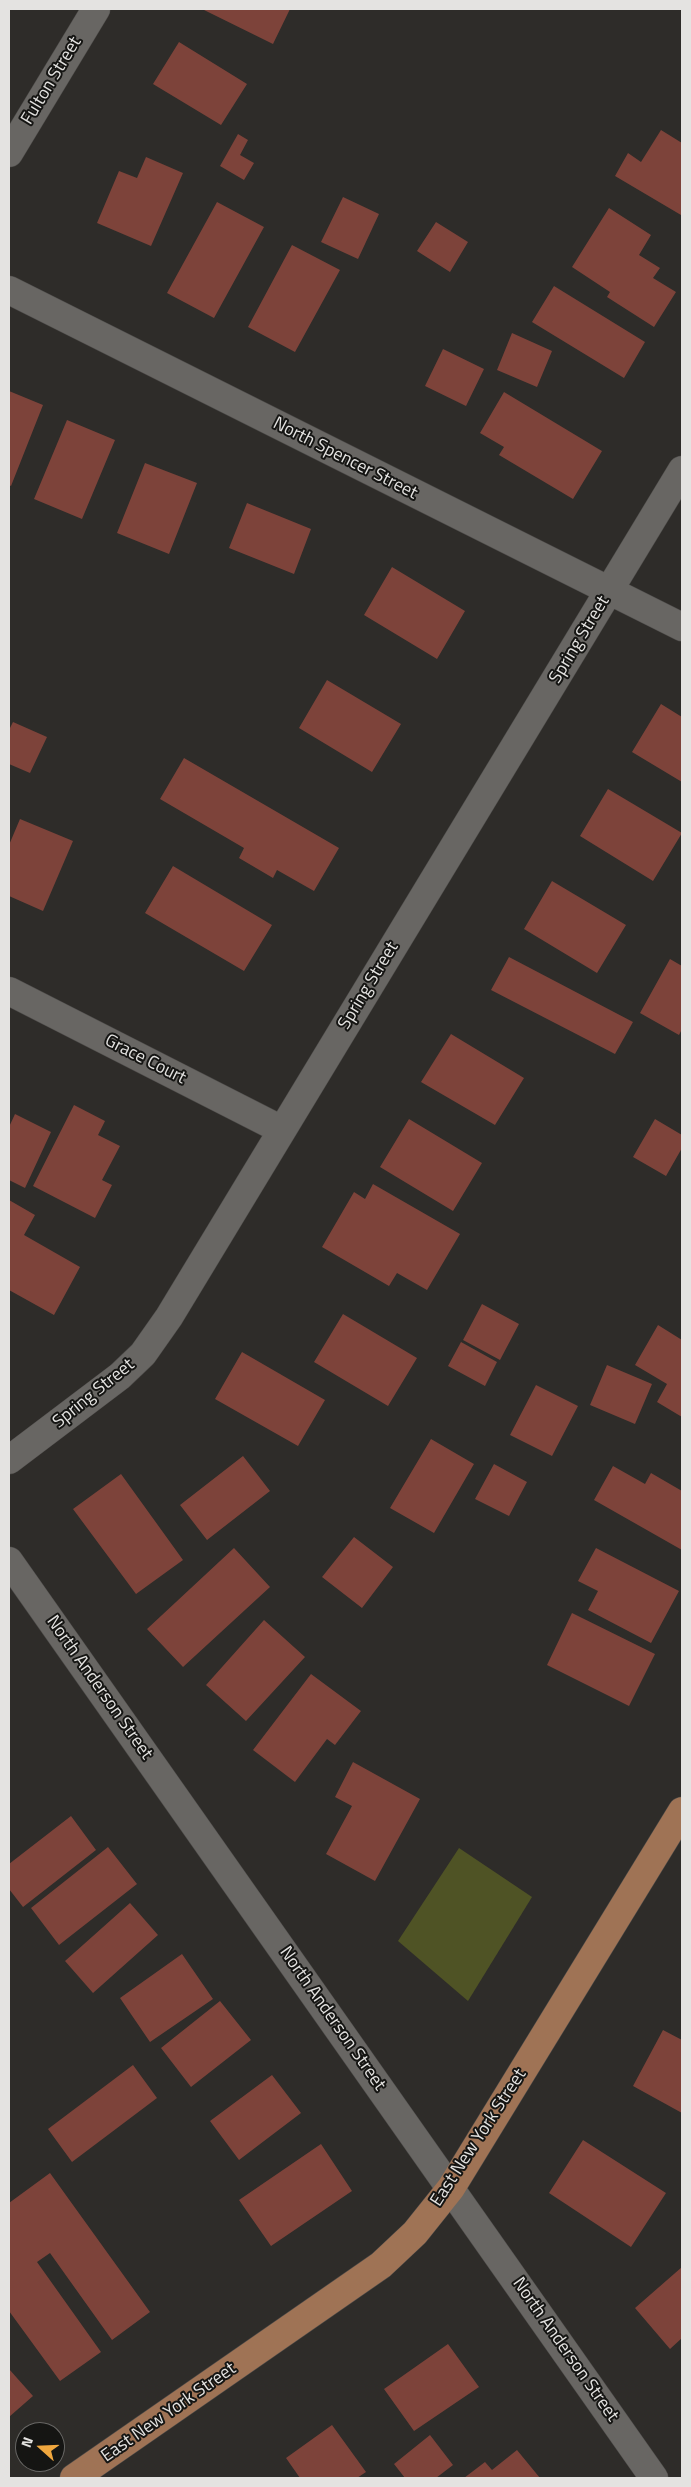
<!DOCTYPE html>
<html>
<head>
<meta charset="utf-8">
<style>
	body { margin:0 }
	#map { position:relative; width:691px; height:2487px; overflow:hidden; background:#2e2c29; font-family:"Titillium Web",sans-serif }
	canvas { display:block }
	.frame { position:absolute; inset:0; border:10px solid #e4e3e1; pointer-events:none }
	.north { position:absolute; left:15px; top:2422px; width:50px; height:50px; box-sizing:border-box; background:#151513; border:1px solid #686765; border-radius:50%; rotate:290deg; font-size:14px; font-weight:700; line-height:20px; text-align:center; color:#e4e3e1 }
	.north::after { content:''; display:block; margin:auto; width:18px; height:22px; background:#f0a73e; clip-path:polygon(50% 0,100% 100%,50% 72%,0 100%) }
</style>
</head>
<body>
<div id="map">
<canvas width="691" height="2487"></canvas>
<div class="frame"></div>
<div class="north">N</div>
</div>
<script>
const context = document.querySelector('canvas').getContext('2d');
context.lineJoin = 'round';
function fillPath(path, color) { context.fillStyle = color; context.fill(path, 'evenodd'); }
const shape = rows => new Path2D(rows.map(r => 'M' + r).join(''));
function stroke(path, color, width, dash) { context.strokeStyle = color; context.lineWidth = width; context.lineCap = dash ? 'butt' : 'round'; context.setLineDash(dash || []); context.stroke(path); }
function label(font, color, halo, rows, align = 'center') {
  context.font = font + ' "Titillium Web",sans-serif'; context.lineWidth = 4; context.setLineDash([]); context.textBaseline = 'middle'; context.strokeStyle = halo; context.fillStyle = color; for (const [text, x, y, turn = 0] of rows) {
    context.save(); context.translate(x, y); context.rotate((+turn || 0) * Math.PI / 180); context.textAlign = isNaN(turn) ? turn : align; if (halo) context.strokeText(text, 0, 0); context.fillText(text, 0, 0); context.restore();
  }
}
const green = shape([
	[459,1848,532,1897,468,2001,398,1941]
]);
const building = shape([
	[202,9,290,9,273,44],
	[179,42,247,84,221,125,153,84],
	[661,130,682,143,681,215,615,176,628,153,641,162],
	[238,134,248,140,240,155,254,163,244,180,220,166],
	[146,157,183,173,151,246,97,223,119,171,137,178],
	[343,197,379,214,358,259,321,242],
	[217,202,264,227,214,318,167,293],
	[609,208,651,235,639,255,660,268,653,278,676,292,654,327,607,297,610,292,572,267],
	[436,222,468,242,450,272,417,251],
	[292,245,340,270,295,352,248,327],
	[554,286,645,342,624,378,532,322],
	[512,333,552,351,537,387,497,370],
	[443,349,484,369,466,406,425,386],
	[9,391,43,405,11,486,9,485],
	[504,392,602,451,573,499,499,455,504,447,480,433],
	[67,420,115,440,82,519,34,499],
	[145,463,197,483,169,554,117,533],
	[247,503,311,529,294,574,229,548],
	[392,567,465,611,437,659,364,615],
	[327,680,401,724,372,772,299,728],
	[661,704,682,717,682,782,632,752],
	[13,722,47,737,30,773,9,764,9,730],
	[184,758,339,848,314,891,277,870,273,878,239,858,244,848,160,799],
	[608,789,682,833,653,881,580,836],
	[20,819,73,841,43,911,9,896,9,845],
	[173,866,272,925,244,971,145,913],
	[552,881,626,925,597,973,524,929],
	[509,957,633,1022,615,1054,491,990],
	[670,959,682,966,682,1029,679,1035,640,1013],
	[451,1034,524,1078,495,1125,421,1082],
	[74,1105,105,1121,98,1135,120,1146,102,1180,112,1185,95,1218,33,1186],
	[15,1114,51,1132,25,1188,9,1180,9,1127],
	[409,1119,482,1163,453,1211,380,1167],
	[655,1119,682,1135,682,1148,666,1176,633,1157],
	[373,1184,460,1234,427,1290,397,1273,389,1286,322,1247,354,1192,365,1199],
	[9,1200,35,1215,24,1235,80,1267,54,1315,9,1290],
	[482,1304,519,1324,500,1360,463,1340],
	[343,1314,417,1358,388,1406,314,1362],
	[658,1325,682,1340,682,1417,657,1402,667,1384,635,1365],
	[461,1342,497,1362,485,1386,448,1366],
	[242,1352,325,1400,298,1446,215,1399],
	[607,1365,652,1384,635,1424,590,1405],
	[536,1385,578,1406,552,1456,510,1435],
	[431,1439,474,1464,434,1533,390,1508],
	[243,1456,270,1491,207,1540,180,1505],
	[494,1464,527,1482,509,1516,475,1499],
	[613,1466,645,1484,651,1473,682,1491,682,1550,594,1500],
	[121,1474,183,1560,136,1594,73,1509],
	[354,1537,393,1567,362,1608,322,1577],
	[234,1548,270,1587,183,1667,147,1629],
	[596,1548,679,1591,651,1643,588,1610,598,1591,578,1581],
	[572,1613,655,1654,629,1706,547,1665],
	[264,1620,305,1657,246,1721,206,1685],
	[311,1674,361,1711,335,1745,327,1739,295,1782,253,1750],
	[353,1762,420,1799,375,1881,326,1854,352,1806,335,1797],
	[71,1816,96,1850,23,1907,9,1889,9,1864],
	[108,1847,137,1884,59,1945,31,1908],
	[130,1903,158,1935,93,1993,65,1961],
	[182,1954,213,1999,150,2042,120,1998],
	[220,2001,251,2040,191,2087,161,2048],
	[663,2030,682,2040,682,2113,633,2086],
	[133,2065,157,2098,72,2162,48,2129],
	[272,2075,301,2113,239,2160,210,2121],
	[583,2140,666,2193,631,2247,549,2193],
	[321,2144,352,2191,271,2246,239,2200],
	[50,2173,150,2312,112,2340,50,2253,37,2262,101,2352,60,2381,9,2311,9,2203],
	[682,2267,682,2338,670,2349,635,2308],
	[448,2344,479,2387,414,2431,384,2389],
	[9,2369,33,2396,9,2417],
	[332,2425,366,2472,357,2478,300,2478,286,2458],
	[430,2435,453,2465,436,2478,405,2478,394,2464],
	[517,2450,540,2478,464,2478,485,2462,492,2470]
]);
const minor = shape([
	[9,153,96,9],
	[9,290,682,627],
	[9,991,282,1130],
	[9,1460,120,1376,143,1354,169,1317,682,470],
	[9,1561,654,2478]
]);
const primary = shape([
	[74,2478,381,2265,415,2233,451,2188,682,1811]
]);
const streetNames = [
	["Fulton Street",52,81,-59],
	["North Spencer Street",345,459,27],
	["Spring Street",580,640,-59],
	["Spring Street",369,986,-59],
	["Grace Court",145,1060,27],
	["Spring Street",94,1394,-39],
	["North Anderson Street",99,1688,55],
	["North Anderson Street",332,2019,55],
	["East New York Street",479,2138,-57],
	["North Anderson Street",565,2350,55],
	["East New York Street",169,2413,-35]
];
fillPath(green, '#4f5325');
fillPath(building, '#7d433a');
stroke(minor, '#4c4a48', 29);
stroke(primary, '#4c4a48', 29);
stroke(minor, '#686663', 28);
stroke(primary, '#9f7355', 28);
label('18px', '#e4e3e1', '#151513', streetNames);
</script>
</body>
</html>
